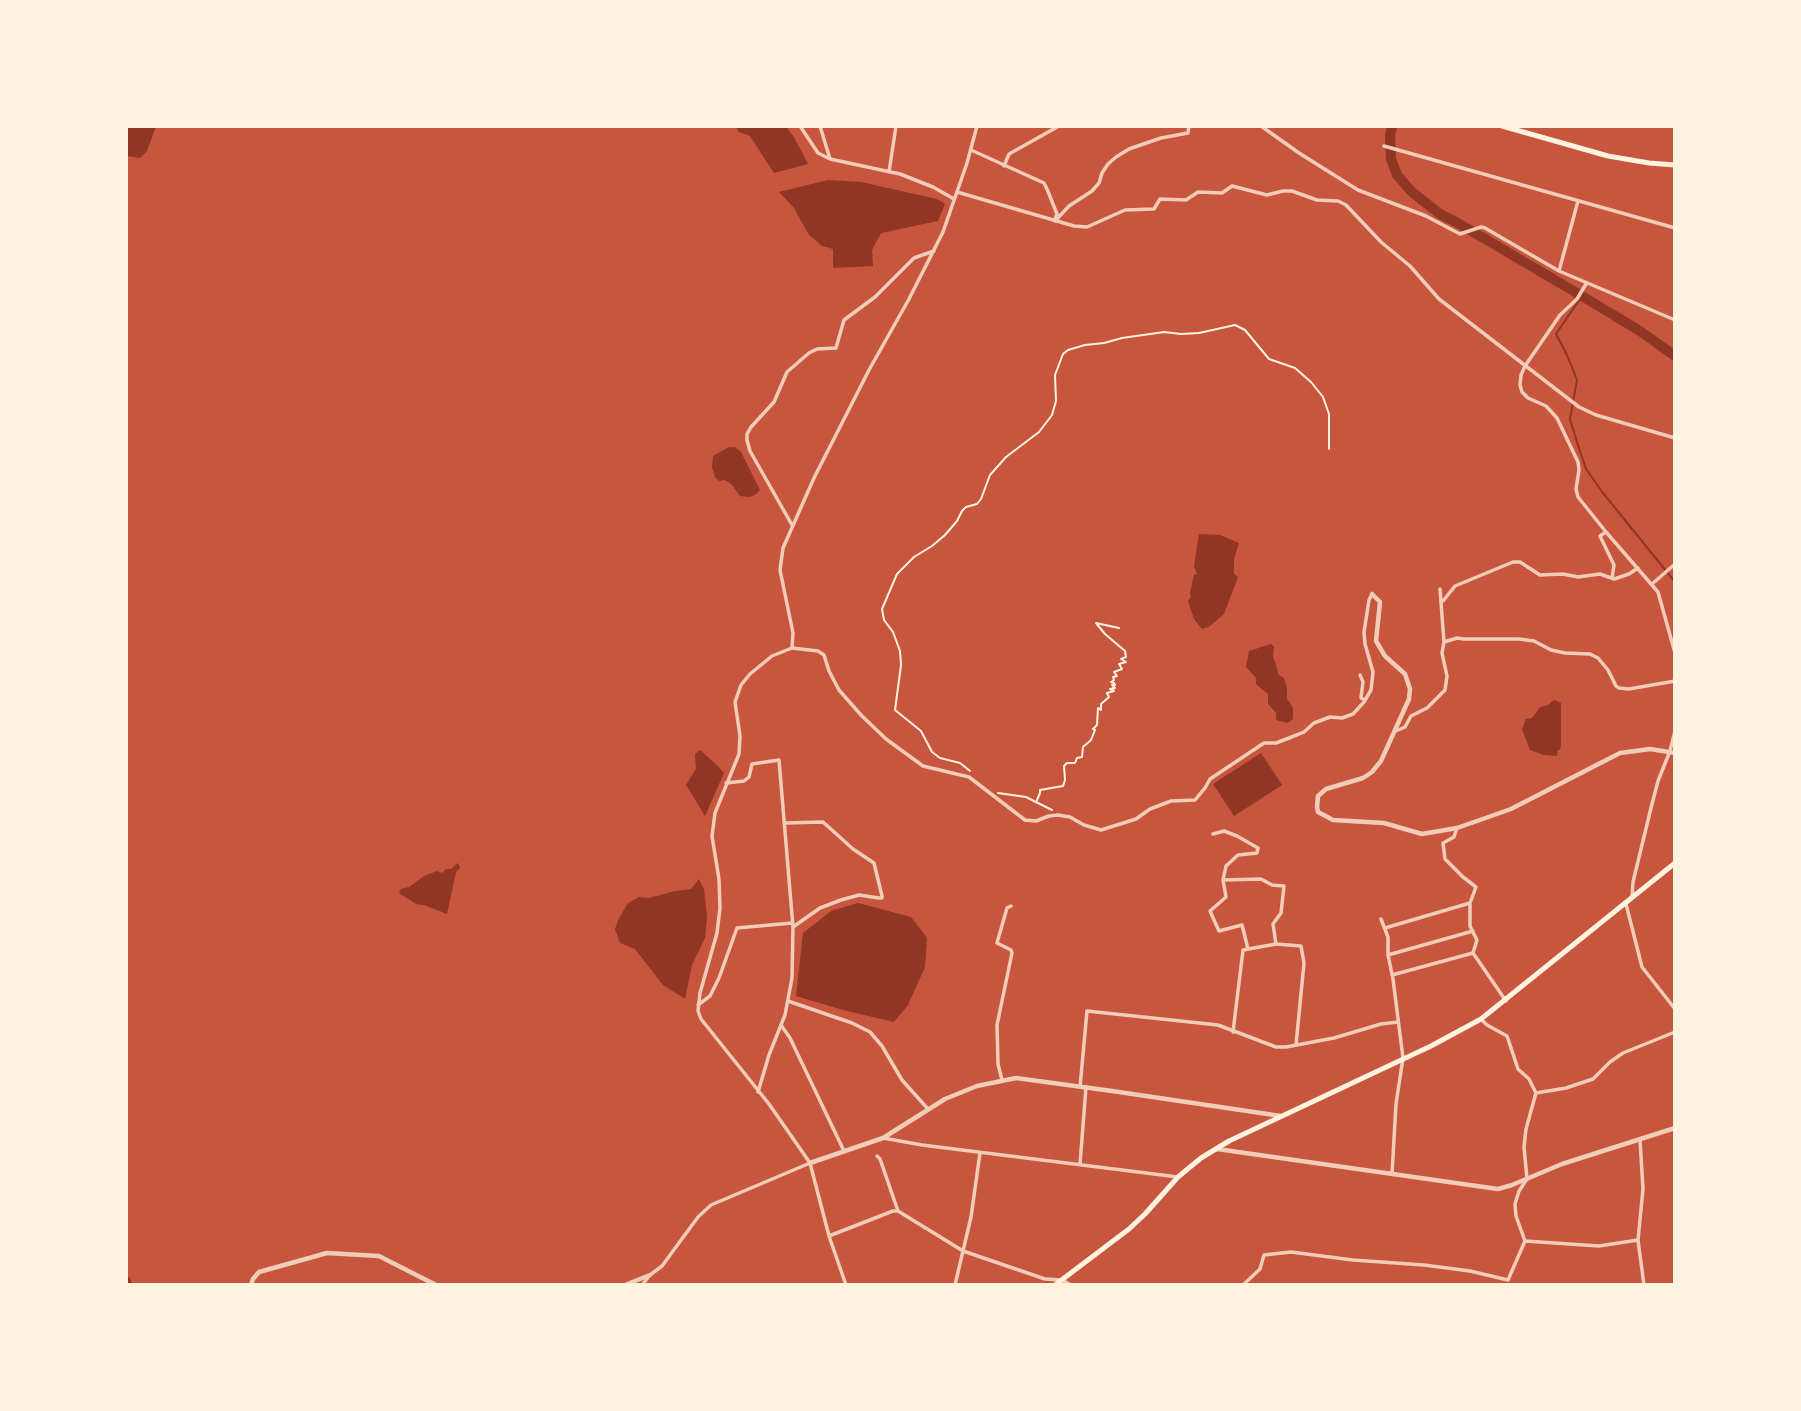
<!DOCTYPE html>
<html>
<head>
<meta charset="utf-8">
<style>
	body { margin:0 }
	#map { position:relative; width:1801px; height:1411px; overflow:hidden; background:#c8553d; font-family:Manrope,sans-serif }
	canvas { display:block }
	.frame { position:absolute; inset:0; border:128px solid #fff3e0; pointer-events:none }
</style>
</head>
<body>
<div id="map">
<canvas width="1801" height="1411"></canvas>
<div class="frame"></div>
</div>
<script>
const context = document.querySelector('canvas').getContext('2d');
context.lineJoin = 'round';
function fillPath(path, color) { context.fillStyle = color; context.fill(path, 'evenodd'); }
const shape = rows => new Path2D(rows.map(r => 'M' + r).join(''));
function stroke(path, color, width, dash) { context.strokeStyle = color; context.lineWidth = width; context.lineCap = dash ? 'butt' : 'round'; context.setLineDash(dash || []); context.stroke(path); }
const water = shape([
	[126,126,156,126,147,151,140,158,126,156],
	[735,126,786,126,795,139,808,164,774,173,750,136,739,132],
	[828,180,861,182,937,199,945,204,938,221,881,233,872,250,873,266,833,268,833,249,822,246,809,235,794,208,779,192],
	[729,447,735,447,741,452,760,490,755,495,749,497,740,496,732,485,725,480,719,481,715,477,712,467,713,456],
	[1199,534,1220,535,1239,543,1234,559,1234,574,1238,577,1224,614,1209,627,1202,629,1194,619,1188,601,1191,597,1190,593,1194,575,1197,574,1194,566],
	[1271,644,1274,647,1273,656,1279,675,1284,678,1287,689,1287,699,1293,708,1293,719,1287,723,1276,720,1276,713,1268,704,1268,694,1256,684,1256,678,1246,667,1249,651],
	[1554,700,1561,703,1561,744,1560,750,1558,750,1557,756,1544,755,1530,750,1522,729,1526,719,1532,718,1540,707,1548,705],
	[700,750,718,766,724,773,705,816,686,785,696,769,695,754],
	[1261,753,1282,785,1234,816,1213,784],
	[458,863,460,868,456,872,447,914,424,905,416,904,399,893,401,889,409,887,424,876,437,871,442,873,446,869,451,869],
	[699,879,704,889,707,916,705,938,692,965,685,999,663,985,635,949,620,943,615,929,618,920,628,903,639,897,649,898,675,891,691,889],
	[858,903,911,917,927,938,925,967,908,1005,894,1022,843,1010,796,996,803,933,831,911]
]);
const stream = shape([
	[1582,296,1556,334,1567,355,1577,380,1570,419,1577,442,1586,469,1603,493,1675,582]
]);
const river = shape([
	[1392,126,1390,136,1391,159,1397,175,1412,192,1440,214,1458,223,1582,296,1640,331,1675,356],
	[126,1281,127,1285]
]);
const path = shape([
	[970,771,960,763,940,758,932,752,921,731,895,710,901,665,900,651,893,632,884,620,882,609,897,574,914,557,932,546,945,535,957,521,962,511,966,507,977,504,981,499,990,475,1006,457,1039,432,1052,415,1056,401,1055,375,1063,354,1068,350,1085,345,1104,343,1122,338,1164,332,1181,334,1199,333,1235,325,1245,330,1269,359,1295,368,1311,382,1323,397,1329,414,1329,449],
	[998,793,1026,797,1052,810],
	[1037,800,1040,793,1040,790,1063,786,1065,780,1064,766,1067,763,1075,763,1077,758,1082,757,1083,747,1091,740,1095,730,1093,729,1097,725,1098,708,1101,710,1101,704,1109,697,1107,693,1114,691,1110,689,1115,688,1112,685,1115,685,1114,683,1111,682,1114,680,1113,677,1117,676,1114,672,1122,669,1119,664,1126,662,1121,659,1126,657,1125,651,1105,634,1096,623,1119,628]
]);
const minor = shape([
	[800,126,818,153,830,159,900,174,933,187,954,199],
	[820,126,830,159],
	[1261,126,1299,153,1358,190,1426,216,1460,234,1481,227,1485,228,1559,271,1675,320],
	[1384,146,1675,228],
	[971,150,1044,183,1047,189,1057,214,1055,219],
	[1004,166,1009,154,1059,126],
	[889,172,896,126],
	[957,192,1074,226,1087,227,1125,210,1154,209,1160,199,1186,200,1198,192,1222,193,1232,186,1267,195,1283,191,1292,191,1317,200,1338,201,1346,205,1381,242,1410,266,1439,299,1579,407,1596,415,1675,438],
	[1055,221,1069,206,1092,191,1099,183,1102,173,1108,164,1116,157,1129,149,1161,138,1188,133,1189,126],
	[1559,271,1578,201],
	[1586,284,1577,299,1560,315,1525,366,1521,375,1520,385,1522,392,1528,398,1546,406,1557,418,1578,462,1579,470,1576,489,1578,497,1606,532,1658,592,1675,653],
	[792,525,750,451,747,440,747,434,751,427,774,402,787,372,809,353,817,349,836,348,844,320,875,297,914,258,934,251],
	[1606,532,1600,536,1614,565,1612,578],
	[1652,584,1675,564],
	[1440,589,1444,642,1457,638,1464,639,1519,639,1534,641,1551,650,1565,653,1590,654,1598,658,1608,670,1616,686,1619,688,1629,689,1675,681],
	[1443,601,1455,586,1513,562,1520,562,1540,575,1563,574,1578,577,1600,574,1614,579,1629,574,1638,568],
	[792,648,793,633,780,570,783,548,814,478,869,370,909,299,943,232,967,163,977,126],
	[1360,675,1363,682,1361,698,1365,700],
	[1396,731,1405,727,1411,716,1427,708,1445,690,1447,676,1442,653,1444,642],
	[726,783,744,781,749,777,752,764,779,760,793,927,792,978,785,1015,769,1055,758,1092],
	[784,823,823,822,853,849,874,863,882,896,882,898,879,898,859,895,841,900,820,908,793,927],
	[1457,828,1454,837,1443,843,1445,859,1463,877,1476,887,1470,903,1470,926,1477,940,1473,953,1506,1001],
	[1213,834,1224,831,1237,836,1258,848,1257,853,1238,855,1226,866,1223,880],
	[1632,897,1633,882,1651,808,1658,781,1670,751,1675,731],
	[1626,904,1642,967,1675,1009],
	[1381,919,1388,937,1388,955,1393,979,1403,1058,1396,1104,1392,1174],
	[1385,928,1470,903],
	[1248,949,1242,925,1219,931,1210,911,1226,897,1223,880,1261,879,1272,885,1284,886,1281,913,1273,924,1276,944],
	[1388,955,1473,931],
	[1392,975,1473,953],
	[788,1001,852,1023,870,1032,882,1046,902,1080,928,1109],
	[698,1005,710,996,719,978,737,928,792,923],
	[781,1025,790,1038,844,1151],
	[1233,1032,1243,950,1276,944,1301,946,1304,963,1296,1045],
	[1002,1080,998,1064,997,1025,1012,953,1011,950,997,943,1007,908,1011,906],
	[1080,1087,1087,1011,1218,1025,1276,1047,1286,1047,1334,1038,1381,1024,1398,1022],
	[1536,1093,1566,1088,1593,1079,1610,1062,1623,1053,1675,1032],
	[883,1138,922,1145,1178,1177],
	[1640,1140,1643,1189,1638,1240,1644,1285],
	[877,1156,880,1159,898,1211],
	[1080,1164,1086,1087],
	[829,1236,893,1211,898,1211,963,1251,1045,1279,1062,1280,1071,1285],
	[1525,1241,1599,1246,1638,1240],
	[642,1285,650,1275,662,1266,698,1217,711,1205,810,1163],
	[846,1285,829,1236,810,1163,769,1104,701,1019,698,1011,700,993,717,933,720,908,719,879,712,836,715,813,739,754,740,736,735,702,741,685,750,674,772,656,792,648,818,651,824,655,829,671,839,690,861,715,886,739,923,766,969,777,1025,820,1036,821,1049,816,1058,815,1070,817,1084,825,1101,830,1136,819,1150,809,1171,801,1195,800,1205,788,1210,779,1264,743,1276,743,1289,738,1304,732,1314,723,1330,717,1342,718,1353,714,1364,702,1371,690,1373,672,1365,644,1364,632,1369,600,1372,594],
	[955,1285,971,1217,980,1153],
	[1243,1285,1260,1269,1264,1255,1291,1252,1353,1260,1424,1265,1470,1271,1508,1280,1525,1241,1516,1216,1515,1204,1519,1191,1527,1179,1524,1147,1526,1129,1536,1093,1529,1079,1518,1069,1507,1036,1487,1025,1481,1019]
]);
const tertiary = shape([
	[1372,594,1380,602,1376,641,1385,656,1405,674,1410,689,1409,699,1381,761,1372,772,1363,778,1326,789,1318,796,1317,807,1318,812,1333,820,1384,823,1422,834,1457,828,1511,809,1620,753,1650,749,1675,753],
	[1217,1149,1498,1189,1512,1185,1562,1164,1675,1128],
	[810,1163,883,1138,945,1099,977,1086,1016,1078,1112,1091,1281,1116],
	[251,1285,253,1279,259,1272,327,1253,379,1256,436,1285],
	[625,1285,650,1275]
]);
const secondary = shape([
	[1055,1285,1129,1229,1145,1214,1178,1177,1201,1158,1229,1141,1431,1046,1481,1019,1675,863]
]);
const primary = shape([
	[1502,126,1608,156,1649,163,1675,165]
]);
const rail = shape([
	[1674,1285,1675,1284]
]);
fillPath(water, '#8f3625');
stroke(stream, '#8f3625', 2);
stroke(river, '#8f3625', 10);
stroke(path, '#fff3e0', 2);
stroke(minor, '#f1ccb7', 3.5);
stroke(tertiary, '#f1ccb7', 4.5);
stroke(secondary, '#fff3e0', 5);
stroke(primary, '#fff3e0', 5);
stroke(rail, '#e9b49f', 2);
</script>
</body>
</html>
